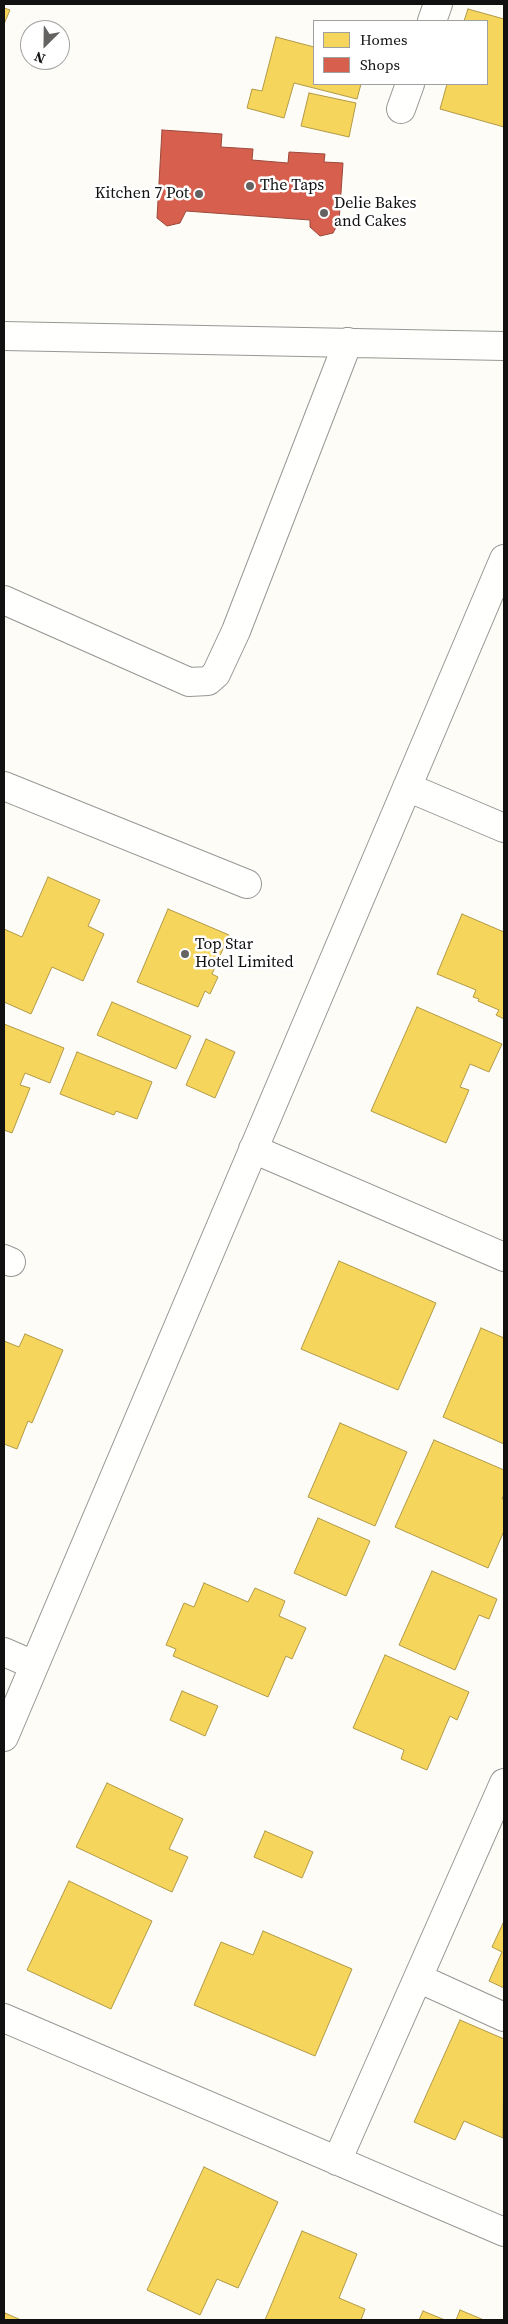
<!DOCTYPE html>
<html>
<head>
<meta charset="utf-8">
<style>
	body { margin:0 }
	#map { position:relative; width:508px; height:2324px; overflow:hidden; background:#fdfcf7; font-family:"Source Serif 4",serif }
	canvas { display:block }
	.frame { position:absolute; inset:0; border:5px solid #111; pointer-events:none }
	.legend { position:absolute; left:313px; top:20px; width:175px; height:65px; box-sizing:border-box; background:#fff; border:1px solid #a0a0a0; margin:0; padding:6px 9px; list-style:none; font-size:15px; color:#111 }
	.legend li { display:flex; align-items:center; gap:10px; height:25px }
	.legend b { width:25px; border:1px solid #a0a0a0 }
	.north { position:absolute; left:20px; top:20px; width:50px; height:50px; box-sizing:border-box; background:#fff; border:1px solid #a0a0a0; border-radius:50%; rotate:203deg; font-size:14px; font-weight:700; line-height:20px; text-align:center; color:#111 }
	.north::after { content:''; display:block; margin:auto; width:18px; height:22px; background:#646362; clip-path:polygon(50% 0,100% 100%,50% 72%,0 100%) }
</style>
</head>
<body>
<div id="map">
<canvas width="508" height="2324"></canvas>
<div class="frame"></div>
<ul class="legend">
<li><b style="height:14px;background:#f6d55c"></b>Homes</li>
<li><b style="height:14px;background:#d6604d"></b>Shops</li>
</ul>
<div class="north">N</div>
</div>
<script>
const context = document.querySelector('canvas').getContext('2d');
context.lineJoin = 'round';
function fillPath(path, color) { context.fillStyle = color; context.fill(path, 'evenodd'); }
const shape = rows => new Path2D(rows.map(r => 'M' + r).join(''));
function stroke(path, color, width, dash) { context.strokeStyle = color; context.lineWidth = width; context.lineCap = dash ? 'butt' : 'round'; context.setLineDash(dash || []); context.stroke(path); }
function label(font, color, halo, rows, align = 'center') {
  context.font = font + ' "Source Serif 4",serif'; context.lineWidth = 5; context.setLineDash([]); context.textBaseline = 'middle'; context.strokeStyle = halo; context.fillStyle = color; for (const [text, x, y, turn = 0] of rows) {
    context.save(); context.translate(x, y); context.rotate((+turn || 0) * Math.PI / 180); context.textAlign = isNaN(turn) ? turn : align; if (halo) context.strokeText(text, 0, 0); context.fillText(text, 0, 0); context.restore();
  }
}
const homes = shape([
	[4,8,10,10,4,24,4,8],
	[468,9,504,19,504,127,440,109,447,84,487,84,487,21,464,21,468,9],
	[276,37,314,47,314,84,361,84,357,99,294,83,284,118,247,108,252,89,262,91,276,37],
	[309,93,356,103,349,137,301,126,309,93],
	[48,877,100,900,88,926,104,934,83,981,52,967,31,1014,4,1002,4,929,22,937,48,877],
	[168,909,229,935,212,974,218,977,210,994,205,991,198,1007,137,982,168,909],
	[462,914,504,932,504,1019,496,1015,499,1010,478,1001,479,999,473,997,476,990,437,974,462,914],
	[112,1002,191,1036,176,1069,97,1035,112,1002],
	[417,1007,502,1044,489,1072,470,1064,460,1087,469,1090,446,1143,371,1111,417,1007],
	[4,1024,64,1048,50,1083,25,1073,20,1085,30,1088,12,1133,4,1130,4,1024],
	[206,1039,235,1052,215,1098,186,1085,206,1039],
	[77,1052,152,1082,137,1119,116,1111,114,1115,60,1094,77,1052],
	[339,1261,436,1303,398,1390,301,1349,339,1261],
	[481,1328,504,1338,504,1444,443,1417,481,1328],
	[25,1334,63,1350,32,1423,28,1421,17,1449,4,1444,4,1341,19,1347,25,1334],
	[340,1423,407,1452,375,1526,308,1497,340,1423],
	[434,1440,504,1470,504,1494,502,1499,504,1500,504,1531,488,1568,395,1527,434,1440],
	[318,1518,370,1541,346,1596,294,1573,318,1518],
	[432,1571,497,1599,489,1619,479,1615,455,1670,399,1645,432,1571],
	[204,1583,248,1602,255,1588,285,1601,279,1616,306,1628,292,1659,286,1656,268,1697,173,1656,176,1649,166,1645,184,1603,194,1607,204,1583],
	[385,1655,469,1692,457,1720,450,1716,427,1770,401,1759,404,1750,353,1728,385,1655],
	[182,1691,218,1706,205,1736,170,1720,182,1691],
	[107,1783,183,1819,169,1849,188,1857,172,1892,76,1847,107,1783],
	[265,1831,313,1852,302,1878,254,1857,265,1831],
	[69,1881,152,1921,111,2009,27,1970,69,1881],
	[504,1921,504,1988,489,1981,502,1952,492,1947,504,1921],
	[263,1931,352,1969,315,2056,194,2005,221,1942,253,1955,263,1931],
	[460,2020,504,2039,503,2138,464,2121,455,2140,414,2122,460,2020],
	[204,2167,278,2202,238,2288,217,2279,200,2315,147,2290,204,2167],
	[302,2231,357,2254,339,2298,365,2309,361,2320,265,2320,302,2231],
	[460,2310,484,2320,456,2320,460,2310],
	[423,2311,445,2320,419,2320,423,2311],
	[5,2313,21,2320,4,2320,5,2313]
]);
const shops = shape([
	[162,130,222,134,221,147,253,149,252,160,288,163,289,152,325,154,324,162,343,163,339,222,333,233,320,236,310,227,310,220,186,211,180,223,167,226,157,218,162,130]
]);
const minor = shape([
	[432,21,438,4],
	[401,109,410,84],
	[4,336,504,346],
	[4,600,189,682,208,681,216,674,236,631,348,342],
	[4,786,247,884],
	[407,787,504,828],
	[253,1149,504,1257],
	[4,1259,11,1262],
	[4,1652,34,1665],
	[4,1737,504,559],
	[418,1978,504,2017],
	[4,2018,504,2232],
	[337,2161,504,1783]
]);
const markers = [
	[250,186,5,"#646362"],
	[199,194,5,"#646362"],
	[324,213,5,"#646362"],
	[185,954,5,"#646362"]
];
const poiNames = [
	["The Taps",260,186],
	["Kitchen 7 Pot",189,194,"right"],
	["Delie Bakes",334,204],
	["and Cakes",334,222],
	["Top Star",195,945],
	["Hotel Limited",195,963]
];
fillPath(homes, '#f6d55c');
stroke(homes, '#b19a46', 1);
fillPath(shops, '#d6604d');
stroke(shops, '#9b483b', 1);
stroke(minor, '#979795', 30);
stroke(minor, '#fffffe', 28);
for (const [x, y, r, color] of markers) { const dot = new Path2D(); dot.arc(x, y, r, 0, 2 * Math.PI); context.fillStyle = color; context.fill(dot); stroke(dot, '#fff', 2); }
label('16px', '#111', '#fff', poiNames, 'left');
</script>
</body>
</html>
